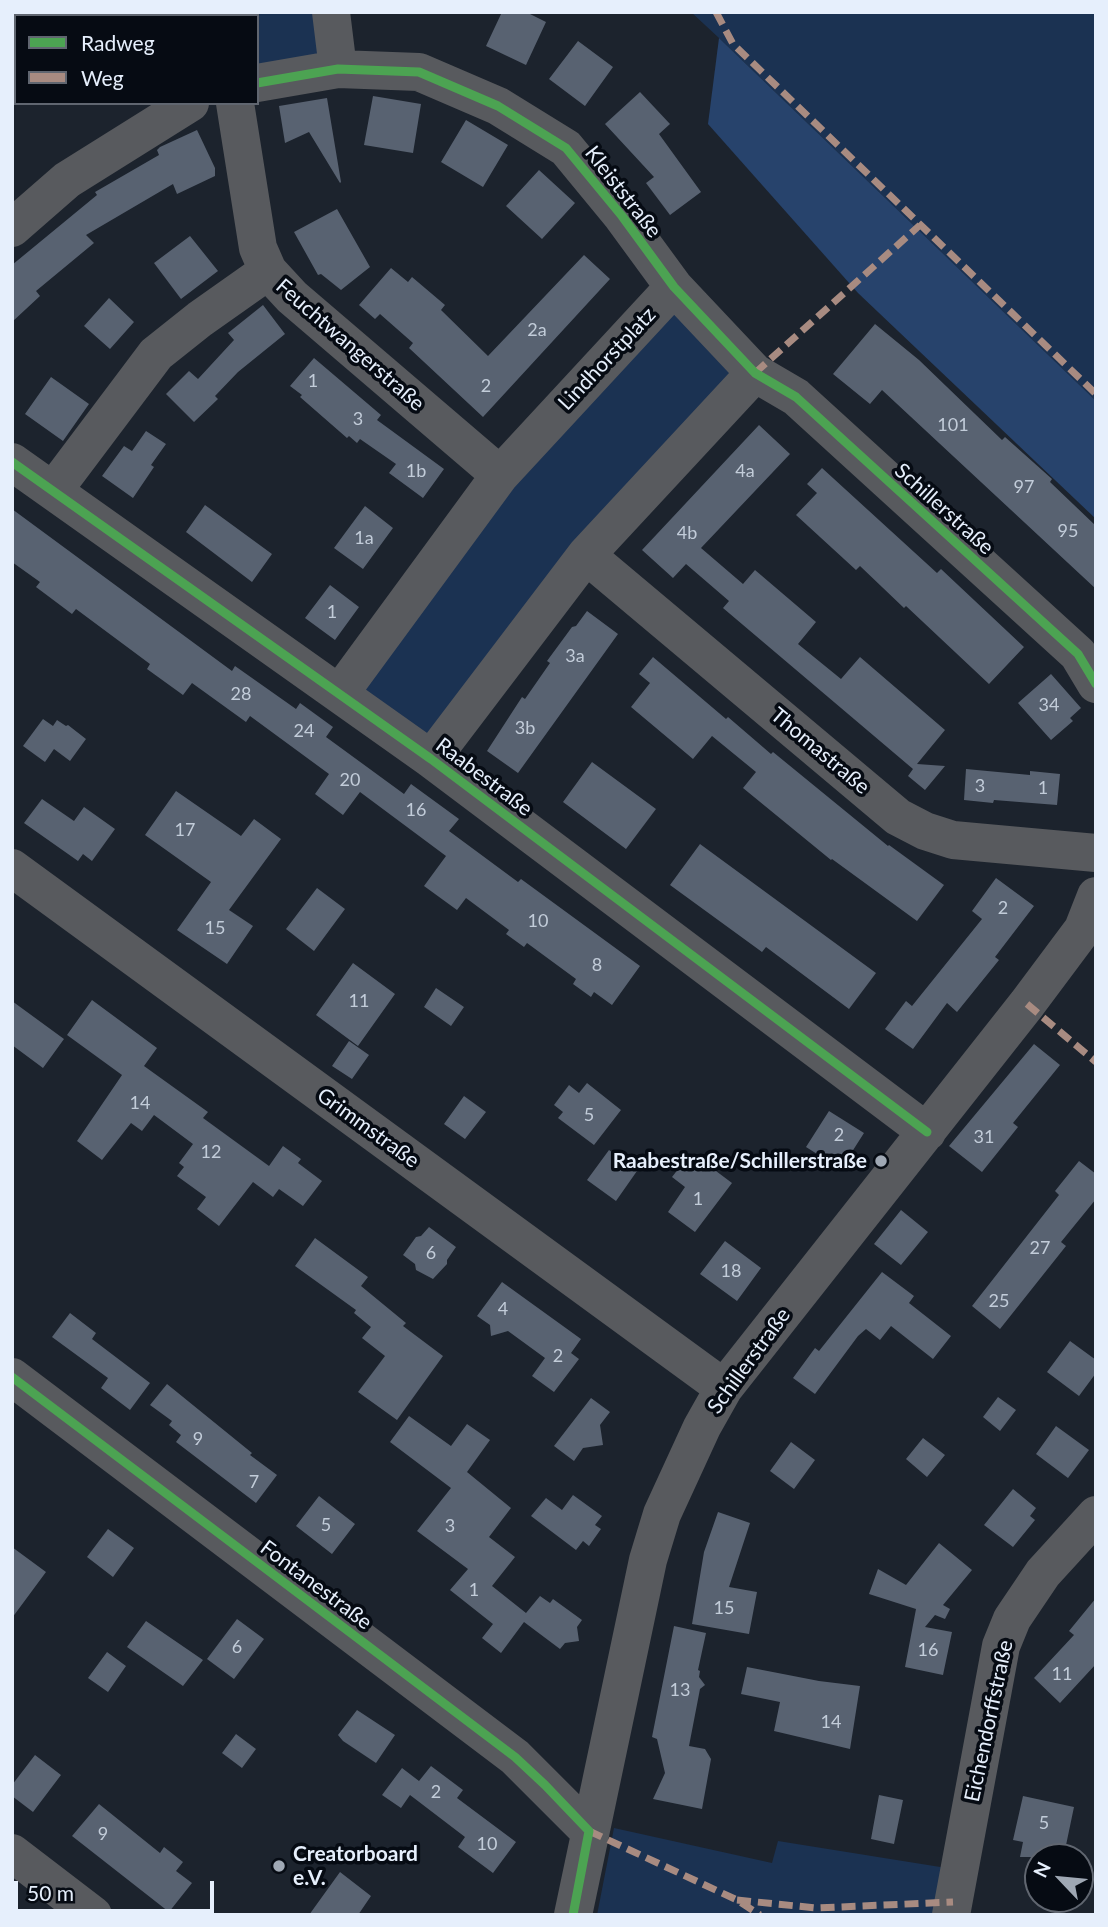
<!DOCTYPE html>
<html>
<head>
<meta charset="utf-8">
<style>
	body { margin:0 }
	#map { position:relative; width:1108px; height:1927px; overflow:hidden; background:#1c232d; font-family:Lato,sans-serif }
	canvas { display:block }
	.frame { position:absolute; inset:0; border:14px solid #e6effc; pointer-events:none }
	.legend { position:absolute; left:14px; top:14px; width:245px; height:91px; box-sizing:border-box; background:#060b13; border:2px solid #606670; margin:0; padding:9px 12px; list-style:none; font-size:21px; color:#e6effc }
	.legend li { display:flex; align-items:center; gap:14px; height:35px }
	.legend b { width:35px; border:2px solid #606670 }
	.north { position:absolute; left:1024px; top:1843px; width:70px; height:70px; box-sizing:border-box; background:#060b13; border:2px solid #606670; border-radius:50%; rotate:296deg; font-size:19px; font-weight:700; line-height:28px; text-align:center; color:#e6effc }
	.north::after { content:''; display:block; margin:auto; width:24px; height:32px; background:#9fa8b4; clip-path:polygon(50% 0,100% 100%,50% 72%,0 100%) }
	.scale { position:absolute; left:14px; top:1881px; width:200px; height:32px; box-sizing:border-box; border:4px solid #e6effc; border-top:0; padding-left:9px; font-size:21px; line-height:24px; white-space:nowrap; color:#e6effc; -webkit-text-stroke:5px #060b13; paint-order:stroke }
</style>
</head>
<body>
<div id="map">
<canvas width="1108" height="1927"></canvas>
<div class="frame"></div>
<ul class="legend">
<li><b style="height:9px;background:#4ca352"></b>Radweg</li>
<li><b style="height:9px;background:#a88b81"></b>Weg</li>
</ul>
<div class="north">N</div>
<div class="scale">50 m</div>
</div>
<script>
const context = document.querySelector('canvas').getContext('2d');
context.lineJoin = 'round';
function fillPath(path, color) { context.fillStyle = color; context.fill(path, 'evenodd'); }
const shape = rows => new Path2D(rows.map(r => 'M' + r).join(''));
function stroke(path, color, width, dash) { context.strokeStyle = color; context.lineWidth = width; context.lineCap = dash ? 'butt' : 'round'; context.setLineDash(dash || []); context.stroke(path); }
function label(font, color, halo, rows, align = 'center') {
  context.font = font + ' Lato,sans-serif'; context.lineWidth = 7; context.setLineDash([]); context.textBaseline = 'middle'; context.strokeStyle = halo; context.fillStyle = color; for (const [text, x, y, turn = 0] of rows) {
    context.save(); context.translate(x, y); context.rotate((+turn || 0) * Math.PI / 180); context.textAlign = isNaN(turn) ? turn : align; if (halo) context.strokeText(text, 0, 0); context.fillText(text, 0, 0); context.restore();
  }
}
const green = shape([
	[134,12,327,12,333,67,257,78,257,16,135,16],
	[691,12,1096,12,1096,401,719,38],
	[674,291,751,374,430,753,344,692],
	[614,1828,772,1863,778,1841,959,1870,951,1915,597,1915]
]);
const forest = shape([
	[719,38,1096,401,1096,519,858,293,708,124]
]);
const building = shape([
	[502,12,526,12,546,22,526,65,486,46],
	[578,41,613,67,585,106,549,79],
	[640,92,670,124,659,134,701,192,670,215,646,183,654,177,605,124],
	[373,96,421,104,413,153,364,145],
	[327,98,341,182,340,183,309,132,285,143,279,106],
	[466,120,508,145,483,187,441,162],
	[197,130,215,168,215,176,177,194,173,184,86,235,94,243,36,291,40,296,12,322,12,265,97,195,95,192,159,155,157,150,160,147],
	[539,170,575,203,542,239,506,206],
	[337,209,370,267,341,290,321,274,318,275,294,232],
	[190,236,218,271,181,299,154,263],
	[584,255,610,279,483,417,409,348,413,343,380,314,375,319,359,305,391,268,408,282,412,277,445,305,441,310,488,356],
	[109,298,134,322,110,349,84,326],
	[263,305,285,334,238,372,215,396,218,399,194,422,166,394,189,371,198,379,234,340,228,333],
	[875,324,919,360,1002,440,1005,437,1052,479,1050,482,1096,526,1096,589,882,390,870,404,833,374],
	[314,358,381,415,377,420,444,469,423,498,389,473,396,464,360,439,357,443,349,436,347,438,300,397,302,395,290,386],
	[51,377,89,404,63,441,25,414],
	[759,425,790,454,701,548,743,584,755,570,816,622,798,644,841,679,860,657,945,730,917,764,945,766,925,790,908,776,913,769,723,608,729,601,686,564,673,578,642,550],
	[146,431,166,444,151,465,154,467,133,498,102,476,124,446,132,451],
	[822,468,937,573,941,569,1024,647,989,684,906,606,904,608,860,566,856,570,796,515,817,493,807,484],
	[205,505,272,554,252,582,186,532],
	[365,506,393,528,363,569,334,548],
	[12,509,232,671,235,666,296,709,300,703,333,727,326,737,404,794,411,784,459,819,449,831,518,882,521,879,640,966,612,1005,594,992,591,997,573,984,576,979,527,943,524,947,506,934,509,930,466,898,457,910,424,886,446,856,360,792,343,815,315,794,329,774,250,716,246,722,192,683,183,695,147,669,150,664,76,609,72,614,36,587,40,582,12,562],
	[330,585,359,607,335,640,305,618],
	[587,611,618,634,518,773,487,751,522,697,525,699,550,663,547,661,572,627,576,626],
	[653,657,726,719,728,717,771,754,773,752,888,846,889,845,944,885,917,921,832,859,831,860,743,788,756,772,712,736,693,759,631,707,650,683,639,674],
	[1051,674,1081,708,1070,718,1073,721,1051,740,1018,703],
	[43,719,53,726,57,720,66,726,68,725,86,739,70,761,54,749,45,762,23,746],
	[592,762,656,809,626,849,563,802],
	[966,769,1030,775,1030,771,1060,774,1057,805,994,800,993,803,964,800],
	[176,791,241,836,254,819,281,839,229,910,253,926,227,964,177,930,211,882,145,835],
	[42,799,74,821,84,807,115,829,92,861,83,854,78,861,24,823],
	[700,844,876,973,849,1009,766,947,762,952,670,885],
	[996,878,1034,906,995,957,999,960,957,1012,947,1003,913,1049,885,1029,906,1001,912,1006,982,919,972,911],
	[317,888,345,909,314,951,286,929],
	[353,963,395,994,358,1046,316,1015],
	[436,988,464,1007,451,1026,424,1007],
	[92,1000,157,1048,144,1066,208,1112,203,1118,269,1166,283,1146,301,1159,298,1163,322,1181,303,1206,279,1189,273,1197,253,1182,219,1226,197,1209,206,1197,177,1176,184,1167,179,1163,193,1144,154,1115,142,1131,131,1123,102,1160,77,1141,122,1075,67,1035],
	[12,1001,64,1039,43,1068,12,1045],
	[349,1041,369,1055,352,1079,332,1066],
	[1034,1044,1060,1065,1013,1123,1018,1127,982,1172,949,1146],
	[587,1083,621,1110,594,1145,558,1118,563,1112,554,1105,569,1085,579,1093],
	[464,1096,486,1112,465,1139,444,1124],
	[829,1111,864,1133,841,1169,806,1147],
	[609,1150,637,1171,616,1201,587,1180],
	[689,1155,704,1162,732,1183,695,1232,668,1212,685,1187,672,1177],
	[1079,1161,1096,1174,1096,1199,1061,1242,1066,1246,1000,1329,972,1306,1059,1195,1055,1191],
	[901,1210,928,1232,901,1265,874,1244],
	[429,1227,456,1247,447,1260,447,1264,433,1279,416,1270,415,1264,403,1255,416,1237,421,1236],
	[315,1238,368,1277,361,1286,406,1323,403,1326,443,1356,397,1420,358,1392,385,1356,362,1338,371,1327,354,1313,356,1310,295,1266],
	[725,1241,761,1268,737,1301,700,1274],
	[882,1272,914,1296,909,1303,951,1336,933,1359,891,1326,880,1340,866,1329,858,1336,815,1394,793,1378,815,1348,819,1351],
	[502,1282,581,1339,571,1353,579,1359,554,1392,532,1376,545,1358,508,1331,491,1336,490,1325,477,1316],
	[70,1313,96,1333,92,1339,150,1383,130,1410,101,1388,108,1378,52,1337],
	[1070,1341,1096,1360,1096,1373,1079,1396,1047,1372],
	[167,1384,252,1453,250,1455,277,1475,256,1503,176,1442,181,1435,169,1425,172,1421,150,1405],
	[998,1397,1016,1410,1000,1431,983,1417],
	[591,1398,610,1412,600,1425,603,1445,583,1448,574,1461,554,1446],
	[409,1416,451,1446,467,1424,490,1440,467,1472,511,1508,489,1537,515,1557,492,1586,526,1613,540,1596,550,1603,553,1599,582,1620,577,1627,579,1641,565,1643,560,1649,524,1622,501,1653,482,1638,493,1624,450,1590,468,1569,417,1531,451,1488,390,1442],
	[1056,1426,1089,1450,1068,1478,1036,1454],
	[923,1438,945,1455,927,1477,906,1459],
	[791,1442,815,1460,794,1489,770,1471],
	[1013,1489,1036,1508,1030,1516,1035,1520,1013,1547,984,1525],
	[573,1495,602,1516,595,1525,601,1529,589,1546,583,1541,576,1550,531,1516,546,1498,562,1510],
	[319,1496,355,1524,332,1554,296,1526],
	[718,1512,750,1523,729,1587,757,1592,749,1634,692,1624,704,1552],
	[108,1529,134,1548,113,1577,87,1557],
	[939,1543,972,1570,943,1605,950,1609,945,1619,935,1615,925,1627,952,1632,943,1675,905,1667,916,1609,869,1594,878,1569,906,1585],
	[12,1547,46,1572,12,1618],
	[1096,1598,1096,1664,1060,1703,1034,1678,1074,1635,1069,1631],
	[237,1619,264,1639,234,1679,207,1659],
	[146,1621,203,1660,183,1686,127,1647],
	[674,1626,706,1633,698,1670,700,1671,699,1677,705,1685,700,1689,689,1746,705,1749,711,1759,702,1809,653,1799,665,1773,657,1739,652,1737],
	[107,1652,126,1666,108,1692,88,1678],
	[747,1667,819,1681,860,1686,850,1749,774,1731,780,1702,741,1694],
	[357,1710,395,1735,376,1763,343,1741,338,1735],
	[236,1734,256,1749,242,1768,222,1753],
	[35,1755,61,1775,33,1812,12,1796,12,1785],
	[431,1766,463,1790,457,1798,516,1842,493,1873,458,1847,465,1837,410,1795,401,1808,382,1795,402,1768,419,1781],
	[879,1795,903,1800,894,1844,871,1839],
	[1023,1796,1074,1807,1065,1850,1051,1847,1049,1857,1020,1857,1023,1842,1013,1840],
	[99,1804,160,1853,164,1847,183,1862,176,1871,192,1883,169,1912,72,1836],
	[340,1872,371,1896,358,1915,309,1915]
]);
const minor = shape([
	[132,12,132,16],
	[331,12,338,69],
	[257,83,338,69,419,72,498,106,566,148,622,216,674,287,755,373,796,397,1078,654,1096,684],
	[235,103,258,248,268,271,292,297,500,475],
	[12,228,67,180,190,103],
	[12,462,431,759,927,1132],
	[53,491,156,354,200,319,268,271],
	[586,555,898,817,925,831,953,840,1096,853],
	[340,693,500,475,674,287],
	[431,759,586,555,755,373],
	[12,868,724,1388],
	[12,1377,515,1757,589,1831],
	[12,1853,93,1915],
	[573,1915,648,1560,662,1514,702,1427,724,1388,1027,1004,1083,929,1096,896],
	[951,1915,1001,1646,1012,1619,1043,1573,1096,1515]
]);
const quiet = shape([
	[716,12,733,44,1096,394],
	[755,373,920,225],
	[1027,1004,1096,1062],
	[589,1831,737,1900,760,1915],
	[737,1900,816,1908,953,1902]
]);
const cycleway = shape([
	[257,83,338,69,419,72,498,106,566,148,622,216,674,287,755,373,796,397,1078,654,1096,684],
	[12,462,431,759,927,1132],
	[12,1377,515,1757,545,1785,589,1831,573,1915]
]);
const markers = [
	[881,1161,7,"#9fa8b4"],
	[279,1866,7,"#9fa8b4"]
];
const numberNames = [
	["2a",537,330],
	["1",313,381],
	["2",486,386],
	["3",358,419],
	["101",953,425],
	["1b",416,471],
	["4a",745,471],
	["97",1024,487],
	["95",1068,531],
	["4b",687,533],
	["1a",364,538],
	["1",332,612],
	["3a",575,656],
	["28",241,694],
	["34",1049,705],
	["3b",525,728],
	["24",304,731],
	["20",350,780],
	["3",980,786],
	["1",1043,788],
	["16",416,810],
	["17",185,830],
	["2",1003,908],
	["10",538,921],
	["15",215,928],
	["8",597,965],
	["11",359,1001],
	["14",140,1103],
	["5",589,1115],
	["2",839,1135],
	["31",984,1137],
	["12",211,1152],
	["1",698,1199],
	["27",1040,1248],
	["6",431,1253],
	["18",731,1271],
	["25",999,1301],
	["4",503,1309],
	["2",558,1356],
	["9",198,1439],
	["7",254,1482],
	["5",326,1525],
	["3",450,1526],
	["1",474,1590],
	["15",724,1608],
	["6",237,1647],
	["16",928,1650],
	["11",1062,1674],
	["13",680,1690],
	["14",831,1722],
	["2",436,1792],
	["5",1044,1823],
	["9",103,1834],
	["10",487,1844]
];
const streetNames = [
	["Kleiststraße",623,192,52],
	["Feuchtwangerstraße",350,345,41],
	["Lindhorstplatz",607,359,-47],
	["Schillerstraße",944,509,42],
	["Thomastraße",820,751,40],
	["Raabestraße",484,777,37],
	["Grimmstraße",368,1128,36],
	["Schillerstraße",749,1361,-54],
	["Fontanestraße",316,1585,37],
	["Eichendorffstraße",989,1721,-78]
];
const poiNames = [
	["Raabestraße/Schillerstraße",867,1161],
	["Creatorboard",293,1854,"left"],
	["e.V.",293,1878,"left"]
];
fillPath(green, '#1b3252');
fillPath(forest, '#27436c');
fillPath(building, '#586271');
stroke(minor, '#585a5e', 38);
stroke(quiet, '#a88b81', 7, [14, 7]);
stroke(cycleway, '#4ca352', 9);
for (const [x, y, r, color] of markers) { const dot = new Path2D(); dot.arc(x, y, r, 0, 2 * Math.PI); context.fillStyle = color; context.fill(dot); stroke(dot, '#060b13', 2.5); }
label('18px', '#c2ccd9', null, numberNames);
label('21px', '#e6effc', '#060b13', streetNames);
label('bold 21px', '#e6effc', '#060b13', poiNames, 'right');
</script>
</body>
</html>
